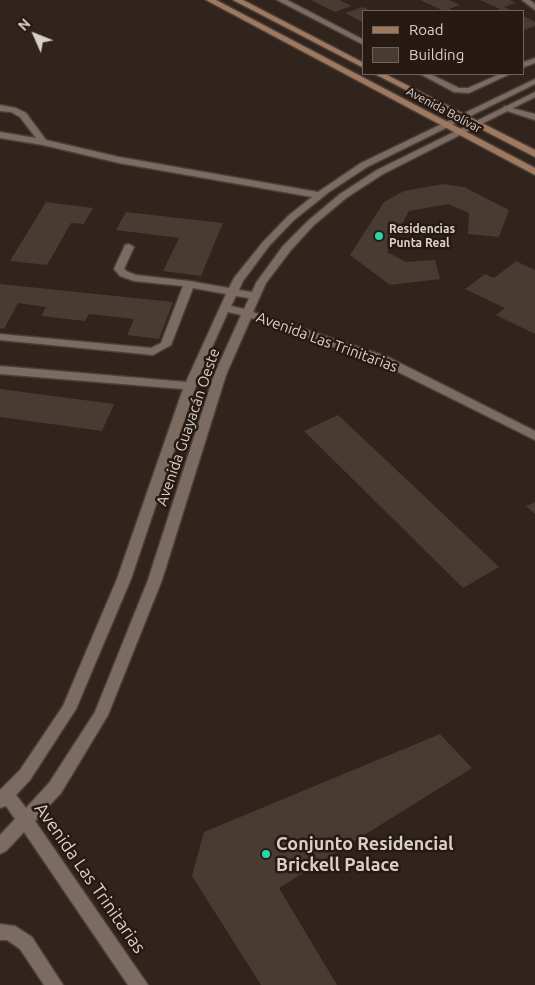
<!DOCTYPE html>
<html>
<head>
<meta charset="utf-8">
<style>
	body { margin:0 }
	#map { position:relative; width:535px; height:985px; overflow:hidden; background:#31241c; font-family:Ubuntu,sans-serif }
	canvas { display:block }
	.legend { position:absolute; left:362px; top:10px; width:162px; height:65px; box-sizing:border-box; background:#271a12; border:1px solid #6f635c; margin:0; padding:6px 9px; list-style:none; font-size:15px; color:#dad0cb }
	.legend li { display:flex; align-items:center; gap:10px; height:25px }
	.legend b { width:25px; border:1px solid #6f635c }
	.north { position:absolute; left:10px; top:10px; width:50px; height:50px; -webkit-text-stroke:4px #271a12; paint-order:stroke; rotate:314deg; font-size:14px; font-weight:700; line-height:20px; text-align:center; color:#dad0cb }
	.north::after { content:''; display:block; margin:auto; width:18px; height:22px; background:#dad0cb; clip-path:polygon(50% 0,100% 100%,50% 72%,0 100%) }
</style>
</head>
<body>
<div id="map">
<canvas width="535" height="985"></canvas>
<ul class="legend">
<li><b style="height:6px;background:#9f7860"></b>Road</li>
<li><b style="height:14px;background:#4a3b32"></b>Building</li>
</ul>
<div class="north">N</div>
</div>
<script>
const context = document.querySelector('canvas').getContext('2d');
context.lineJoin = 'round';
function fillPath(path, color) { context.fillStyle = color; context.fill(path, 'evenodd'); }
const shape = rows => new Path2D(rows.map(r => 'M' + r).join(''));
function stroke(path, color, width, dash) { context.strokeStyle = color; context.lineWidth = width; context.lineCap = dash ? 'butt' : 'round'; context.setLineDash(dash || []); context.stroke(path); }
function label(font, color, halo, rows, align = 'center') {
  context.font = font + ' Ubuntu,sans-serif'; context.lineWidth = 5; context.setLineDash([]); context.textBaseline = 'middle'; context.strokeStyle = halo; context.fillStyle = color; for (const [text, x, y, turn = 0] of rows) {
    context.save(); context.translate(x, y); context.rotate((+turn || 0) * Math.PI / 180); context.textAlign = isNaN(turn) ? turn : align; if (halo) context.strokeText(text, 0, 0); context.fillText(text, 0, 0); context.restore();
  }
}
const building = shape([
	[311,0,340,0,351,6,335,12],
	[420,0,449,0,460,5,449,9,454,11,444,11],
	[480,0,510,0,516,3,504,7,513,11,494,11,500,9],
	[363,7,371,11,364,11,364,23,345,13],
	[524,16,535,22,535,26,524,30],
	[443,184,464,187,509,210,499,237,468,234,469,213,448,204,409,211,387,252,406,262,435,260,440,279,390,285,350,255,384,202,404,191],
	[46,202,93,208,84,224,71,223,47,265,10,261],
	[126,212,223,223,201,276,163,271,179,238,116,230],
	[516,261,535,270,535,334,496,315,505,308,465,289,485,274,494,278],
	[0,284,173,302,159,339,127,335,134,319,89,314,85,321,41,316,46,307,18,303,4,329,0,328],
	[0,389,114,404,102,431,0,417],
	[338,415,439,510,499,567,463,588,304,431],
	[535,502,535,514,526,506],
	[440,734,472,768,279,888,337,985,261,985,192,876,204,832]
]);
const lane = shape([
	[504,106,535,114,535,120,504,110,504,106]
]);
const street = shape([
	[277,0,287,0,364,40,364,45,277,0],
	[522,0,530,0,535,4,535,10,522,0],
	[535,58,535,63,524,67,524,62,535,58],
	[420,74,430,74,459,88,468,88,500,74,510,74,469,93,454,92,420,74],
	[535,79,535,84,367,167,329,192,294,220,269,246,243,281,239,290,252,292,256,283,283,246,308,221,340,194,377,170,535,92,535,97,383,174,346,198,314,225,291,250,266,283,253,312,388,357,535,431,535,440,380,363,251,318,226,375,162,580,108,715,61,793,35,821,148,985,128,985,24,832,6,851,0,854,0,835,15,819,6,806,0,808,0,790,20,770,63,706,117,579,183,389,0,374,0,366,186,382,226,294,193,288,171,345,153,355,0,340,0,334,151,348,161,343,183,286,134,281,120,276,114,269,125,245,129,244,134,247,124,269,128,272,136,275,189,281,229,288,234,278,263,242,288,216,312,197,119,163,43,145,0,138,0,132,36,138,20,117,11,112,0,111,0,105,16,108,26,113,46,140,119,157,318,192,361,163,535,79],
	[236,296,249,298,244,309,231,306,236,296],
	[228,312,241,315,214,375,148,580,95,712,49,783,26,808,16,795,30,780,76,709,131,579,200,374,228,312],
	[0,924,15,926,32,937,63,985,44,985,20,949,7,940,0,940,0,924]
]);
const secondary = shape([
	[206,0,216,0,535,168,535,175,206,0],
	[233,0,243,0,364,63,364,68,233,0],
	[375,74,385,74,535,150,535,157,375,74]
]);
const markers = [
	[379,236,5,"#2ad5ac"],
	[266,854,5,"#2ad5ac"]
];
const farStreetnames = [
	["Avenida Bolívar",444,110,28]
];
const farPoinames = [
	["Residencias",389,229],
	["Punta Real",389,243]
];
const streetNames = [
	["Avenida Las Trinitarias",327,342,20],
	["Avenida Guayacán Oeste",188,427,-71]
];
const nearPoinames = [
	["Conjunto Residencial",276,844],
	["Brickell Palace",276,865]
];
const nearStreetnames = [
	["Avenida Las Trinitarias",90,878,55]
];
fillPath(building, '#4a3b32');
stroke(lane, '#4b4039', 3);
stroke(street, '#4b4039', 3);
stroke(secondary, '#4b4039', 3);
fillPath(lane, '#7b6b61');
fillPath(street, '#7b6b61');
fillPath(secondary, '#9f7860');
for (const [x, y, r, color] of markers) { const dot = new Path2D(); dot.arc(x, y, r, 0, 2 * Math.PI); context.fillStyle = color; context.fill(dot); stroke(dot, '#271a12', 2); }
label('12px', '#dad0cb', '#271a12', farStreetnames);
label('bold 12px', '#dad0cb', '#271a12', farPoinames, 'left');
label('15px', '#dad0cb', '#271a12', streetNames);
label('bold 18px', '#dad0cb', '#271a12', nearPoinames, 'left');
label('18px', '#dad0cb', '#271a12', nearStreetnames);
</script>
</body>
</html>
